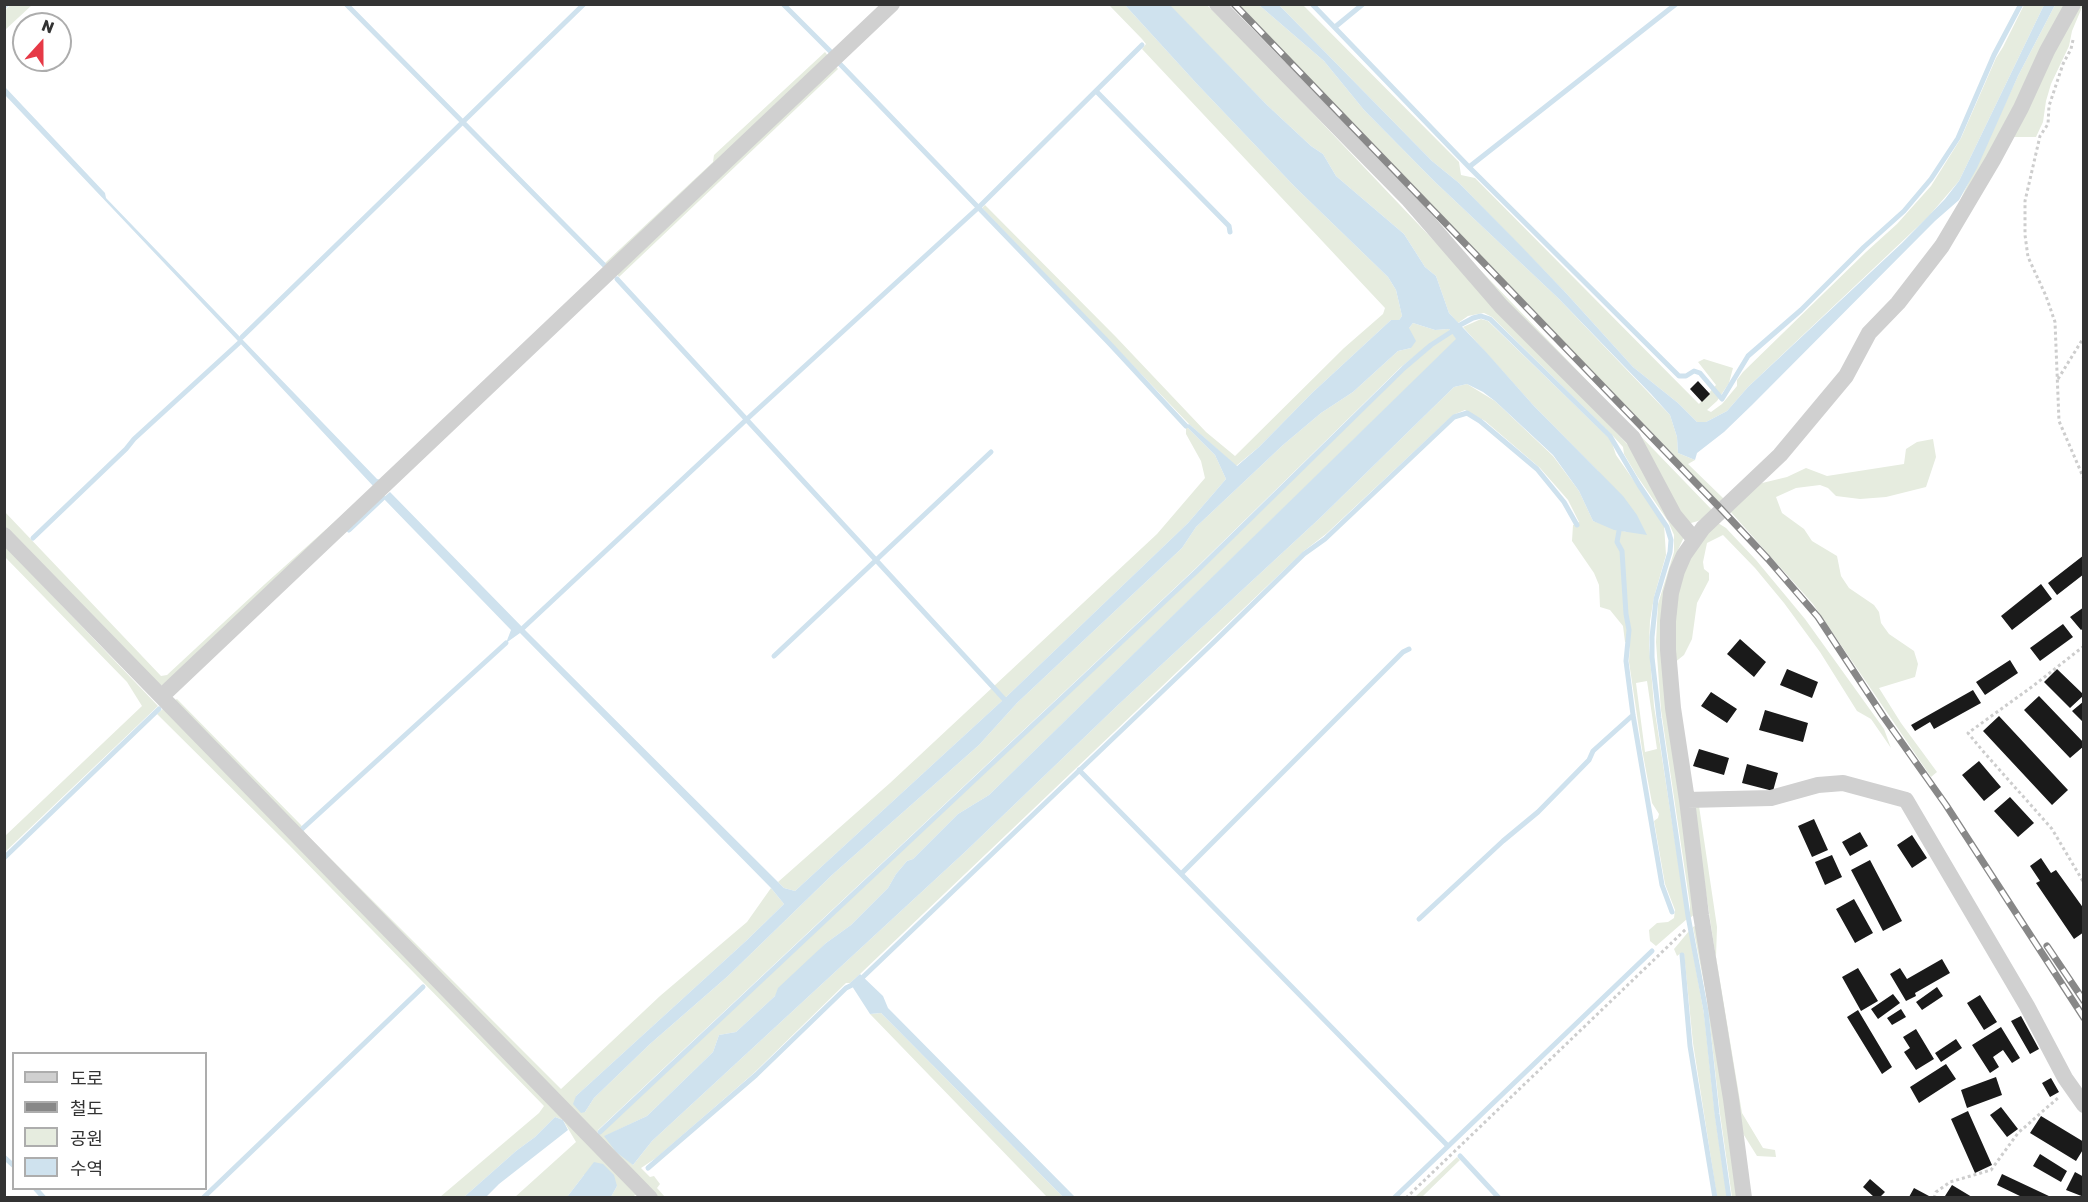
<!DOCTYPE html>
<html>
<head>
<meta charset="utf-8">
<style>
	body { margin:0 }
	#map { position:relative; width:2088px; height:1202px; overflow:hidden; background:#fff; font-family:Rubik,"Noto Sans KR",sans-serif }
	canvas { display:block }
	.frame { position:absolute; inset:0; border:6px solid #333; pointer-events:none }
	.legend { position:absolute; left:12px; top:1052px; width:195px; height:138px; box-sizing:border-box; background:#fff; border:2px solid #adadad; margin:0; padding:8px 10px; list-style:none; font-size:18px; color:#333 }
	.legend li { display:flex; align-items:center; gap:12px; height:30px }
	.legend b { width:30px; border:2px solid #adadad }
	.north { position:absolute; left:12px; top:12px; width:60px; height:60px; box-sizing:border-box; background:#fff; border:2px solid #adadad; border-radius:50%; rotate:21deg; font-size:16px; font-weight:700; line-height:24px; text-align:center; color:#333 }
	.north::after { content:''; display:block; margin:auto; width:21px; height:27px; background:#e63946; clip-path:polygon(50% 0,100% 100%,50% 72%,0 100%) }
</style>
</head>
<body>
<div id="map">
<canvas width="2088" height="1202"></canvas>
<div class="frame"></div>
<ul class="legend">
<li><b style="height:8px;background:#d0d0d0"></b>도로</li>
<li><b style="height:8px;background:#888"></b>철도</li>
<li><b style="height:16px;background:#e6ecdf"></b>공원</li>
<li><b style="height:16px;background:#cfe2ee"></b>수역</li>
</ul>
<div class="north">N</div>
</div>
<script>
const context = document.querySelector('canvas').getContext('2d');
context.lineJoin = 'round';
function fillPath(path, color) { context.fillStyle = color; context.fill(path, 'evenodd'); }
const shape = rows => new Path2D(rows.map(r => 'M' + r).join(''));
function stroke(path, color, width, dash) { context.strokeStyle = color; context.lineWidth = width; context.lineCap = dash ? 'butt' : 'round'; context.setLineDash(dash || []); context.stroke(path); }
const green = shape([
	[11,4,32,5,5,30,5,10],
	[1109,5,1125,5,1197,84,1295,187,1388,277,1396,290,1402,316,1399,320,1391,320,1312,393,1259,447,1236,466,1189,424,982,208,985,205,1116,337,1206,432,1235,456,1344,348,1383,314,1385,308,1142,49,1146,44,1142,39],
	[1169,5,1207,5,1267,65,1629,446,1684,537,1677,552,1664,597,1696,913,1690,918,1690,905,1661,710,1656,642,1658,604,1674,552,1674,535,1668,521,1637,476,1624,454,1623,447,1613,436,1492,317,1484,313,1478,314,1468,316,1458,323,1449,313,1436,276,1425,267,1404,234,1336,176,1323,154,1311,146,1267,105],
	[1239,5,1259,5,1324,61,1364,110,1435,182,1558,298,1670,415,1677,437,1678,453,1695,460,1688,464,1724,499,1719,502],
	[1279,5,1303,5,1459,162,1461,175,1475,178,1699,404,1716,385,1698,362,1704,359,1733,368,1729,383,1717,401,1707,410,1711,412,1722,404,1737,386,1737,380,1743,372,1866,252,1897,224,1931,186,1961,138,1996,58,2003,47,2024,5,2044,5,1959,181,1928,217,1748,387,1727,411,1706,422,1697,422,1678,403,1633,367,1566,293,1459,183,1432,161],
	[2055,5,2065,5,2006,123,1951,220,2018,76],
	[2077,5,2083,5,2072,31,2069,46,2051,84,2046,101,2043,122,2036,137,2013,137],
	[825,52,829,57,610,268,605,263,713,162,714,155],
	[834,64,838,69,619,277,615,272],
	[1430,218,1714,512,1698,521,1691,523,1684,520,1652,471,1502,303],
	[1481,319,1488,321,1611,440,1616,455,1664,524,1666,555,1654,597,1650,621,1649,645,1654,706,1687,919,1656,946,1650,941,1649,930,1657,923,1668,922,1674,918,1675,910,1665,884,1654,821,1658,818,1659,814,1652,803,1642,749,1629,662,1630,643,1625,642,1623,626,1610,610,1600,607,1599,585,1594,573,1572,541,1573,525,1579,522,1568,500,1540,468,1485,421,1465,410,1453,415,1326,534,1304,551,860,974,850,983,846,983,754,1073,656,1158,641,1168,650,1177,654,1176,660,1184,657,1188,665,1197,654,1197,173,701,177,699,301,825,305,833,561,1089,660,996,747,922,771,888,784,904,747,940,576,1096,585,1112,594,1098,650,1044,728,976,832,875,979,745,1017,703,1182,548,1196,527,1283,445,1321,413,1353,392,1398,351,1411,348,1409,328,1413,323,1435,330,1449,329,1450,331,1430,344,1401,367,1195,569,598,1130,597,1135,1198,572,1404,370,1432,346,1452,333,1457,339,989,795,958,814,913,859,907,861,896,874,888,888,851,925,826,943,775,996,736,1032,719,1035,713,1052,647,1116,605,1136,633,1165,652,1141,966,851,1118,705,1320,518,1454,387,1467,384,1495,401,1553,456,1579,491,1593,521,1626,532,1598,471,1534,406,1463,327],
	[1647,681,1657,749,1645,752,1636,683],
	[1186,426,1215,455,1226,479,1188,523,1004,699,795,891,784,888,778,882,890,783,1157,534,1205,478,1201,461,1186,434],
	[1933,439,1936,457,1926,487,1886,497,1860,499,1836,496,1828,488,1820,485,1796,488,1776,497,1782,513,1804,529,1812,541,1837,556,1841,576,1849,588,1874,605,1879,612,1881,623,1889,634,1914,651,1918,664,1915,677,1879,688,1901,723,1937,772,1931,777,1813,604,1729,510,1754,485,1787,477,1806,468,1827,476,1904,464,1906,449,1917,442],
	[381,480,164,686,156,684,5,527,4,511,161,676,167,675,265,584],
	[1718,523,1726,528,1756,560,1805,619,1884,729,1891,748,1871,719,1857,711,1820,652,1784,603,1755,568,1723,535,1707,543,1703,562,1704,569,1709,573,1709,580,1697,603,1692,639,1684,655,1674,663,1671,618,1688,554],
	[5,546,158,706,5,852,5,836,142,706,127,682,5,557],
	[164,708,643,1197,635,1195,633,1197,611,1197,617,1186,584,1175,567,1197,515,1197,576,1142,563,1120,555,1117,535,1137,516,1151,464,1197,440,1197,539,1113,544,1106,289,845,157,714],
	[1693,806,1699,806,1717,927,1716,957,1742,1113,1763,1148,1775,1150,1776,1157,1757,1156,1742,1132],
	[1697,925,1741,1197,1732,1197,1720,1114,1707,999,1693,927],
	[1689,931,1704,1014,1715,1116,1727,1197,1717,1197,1693,1043,1684,953,1681,953,1677,956,1674,949],
	[881,1013,1063,1197,1047,1197,870,1014],
	[1457,1157,1460,1160,1422,1197,1415,1197]
]);
const water = shape([
	[1169,4,1267,105,1311,146,1323,154,1336,176,1404,234,1425,267,1436,276,1449,313,1486,352,1534,406,1623,496,1637,515,1647,535,1614,530,1593,521,1579,491,1553,455,1495,401,1483,392,1467,384,1454,387,1320,518,1118,705,966,851,652,1141,633,1165,616,1152,604,1136,647,1116,713,1052,719,1035,736,1032,775,996,778,988,826,943,851,925,888,888,896,874,907,861,913,859,958,814,989,795,1456,339,1449,329,1435,330,1413,323,1409,328,1416,341,1411,348,1398,351,1353,392,1321,413,1283,445,1196,527,1182,548,1017,703,979,745,832,875,728,976,650,1044,594,1098,585,1112,581,1113,573,1104,576,1096,747,940,784,904,771,888,520,633,506,643,511,630,383,498,390,492,527,632,778,882,784,888,795,891,1004,699,1188,523,1226,479,1215,455,1186,426,1189,424,1237,466,1259,447,1312,393,1391,320,1399,320,1402,316,1396,290,1388,277,1295,187,1197,84,1125,5],
	[1259,5,1279,5,1432,161,1459,183,1521,246,1566,293,1633,367,1678,403,1697,422,1706,422,1727,411,1748,387,1902,243,1945,199,1959,181,2044,5,2055,5,2018,76,1977,168,1959,200,1935,221,1752,405,1724,432,1697,453,1695,460,1678,453,1677,437,1670,415,1651,394,1558,298,1435,182,1364,110,1324,61],
	[5,87,105,193,106,198,377,479,381,480,374,487,237,340,5,95],
	[860,974,883,996,888,1008,1075,1197,1063,1197,881,1013,870,1014,850,983],
	[555,1117,563,1120,568,1130,499,1184,486,1197,464,1197,516,1151,535,1137],
	[594,1162,603,1164,614,1175,617,1186,611,1197,567,1197]
]);
const stream = shape([
	[346,4,605,266],
	[783,4,830,51],
	[1312,4,1469,167,1679,376,1686,376,1694,371,1700,373,1722,399,1748,356,1801,310,1864,247,1904,211,1931,179,1958,138,1994,55,2021,4],
	[4,7,7,4],
	[1335,27,1363,4],
	[839,63,1109,343,1186,426],
	[1096,91,1229,226,1230,232],
	[1469,167,1676,4],
	[617,279,1004,699],
	[1460,325,1473,318,1481,316,1490,319,1568,395,1610,436,1639,485,1667,527,1671,540,1670,552,1656,599,1652,637,1652,657,1659,718,1688,916,1706,1011,1717,1114,1729,1198],
	[242,337,584,4],
	[349,530,383,498],
	[1619,531,1617,542,1622,551,1626,614,1629,630,1626,661,1633,715,1662,885,1672,912],
	[33,538,126,449,134,439,239,343],
	[523,628,747,419,979,207,1142,45],
	[774,656,991,452],
	[1079,770,1448,1146],
	[302,829,506,643],
	[4,858,159,709],
	[1181,874,1403,652,1409,649],
	[1419,919,1503,841,1538,812,1589,760,1593,751,1633,715],
	[1682,955,1690,1046,1715,1198],
	[863,977,1216,640,1304,554,1325,539,1454,417,1467,413,1480,421,1537,469,1564,502,1577,525],
	[600,1132,1198,570,1404,368,1431,345,1451,332],
	[1460,1156,1499,1198],
	[4,1157,14,1166],
	[648,1168,756,1075,846,988,852,985],
	[35,1188,44,1198],
	[203,1198,423,987],
	[1394,1198,1652,951]
]);
const building = shape([
	[1698,381,1710,394,1702,402,1690,389],
	[2084,555,2084,574,2057,595,2048,583],
	[2041,584,2052,599,2012,630,2001,616],
	[2084,607,2084,628,2081,630,2070,617],
	[2063,624,2073,637,2040,661,2030,648],
	[1740,639,1766,662,1754,677,1727,654],
	[2010,660,2018,673,1985,695,1976,682],
	[1787,669,1818,682,1812,698,1780,685],
	[2057,669,2084,695,2070,708,2044,682],
	[1973,690,1981,703,1934,729,1930,722,1915,731,1911,725],
	[1711,692,1737,709,1727,723,1701,706],
	[2039,696,2084,743,2084,746,2070,758,2024,710],
	[2084,701,2084,723,2072,711],
	[1765,710,1808,723,1803,742,1759,730],
	[1999,716,2068,790,2052,805,1983,731],
	[1699,749,1729,758,1724,775,1693,766],
	[1979,761,2001,787,1984,801,1962,775],
	[1747,764,1778,773,1773,791,1742,783],
	[2010,797,2034,823,2018,837,1994,811],
	[1814,819,1828,850,1812,857,1798,826],
	[1860,832,1868,846,1850,856,1842,842],
	[1912,835,1927,858,1912,868,1897,845],
	[1832,855,1842,877,1825,885,1815,862],
	[2041,858,2051,873,2056,870,2084,909,2084,932,2074,939,2036,883,2040,881,2030,866],
	[1870,860,1902,921,1883,931,1851,870],
	[1854,899,1873,933,1855,943,1836,909],
	[1942,959,1950,973,1915,993,1916,996,1906,1001,1890,974,1900,968,1907,979],
	[1858,968,1878,1001,1861,1011,1842,977],
	[1937,987,1943,996,1922,1010,1916,1002],
	[1893,994,1900,1003,1878,1019,1871,1009],
	[1980,995,1997,1022,1984,1030,1967,1003],
	[1901,1009,1906,1017,1892,1025,1887,1018],
	[1858,1010,1892,1067,1882,1074,1847,1017],
	[2021,1016,2039,1049,2030,1054,2011,1021],
	[2001,1027,2020,1058,2012,1063,2003,1050,1993,1057,1999,1067,1990,1073,1972,1045],
	[1916,1029,1934,1059,1916,1070,1904,1052,1910,1048,1903,1037],
	[1956,1039,1962,1048,1941,1062,1935,1053],
	[1946,1064,1956,1079,1919,1103,1910,1087],
	[1996,1077,2002,1095,1967,1108,1961,1090],
	[2051,1078,2059,1092,2050,1097,2042,1083],
	[2001,1107,2018,1129,2007,1137,1990,1115],
	[1968,1111,1992,1165,1975,1173,1951,1119],
	[2041,1116,2084,1142,2084,1148,2076,1161,2030,1133],
	[2040,1154,2067,1171,2061,1182,2033,1166],
	[2075,1172,2084,1177,2084,1197,2066,1190],
	[2002,1174,2051,1197,2022,1197,1997,1185],
	[1870,1179,1885,1192,1880,1197,1874,1197,1863,1187],
	[1952,1185,1972,1197,1945,1196],
	[1914,1188,1929,1196,1929,1197,1909,1197]
]);
const path = shape([
	[2073,40,2071,49,2063,64,2049,106,2048,124,2040,136,2025,201,2025,235,2028,257,2046,296,2055,322,2059,421,2084,479],
	[2058,379,2084,337],
	[2084,646,2033,686,1968,733,1982,750,2052,829,2084,883],
	[1406,1198,1686,929],
	[1934,1198,1936,1192,1950,1182,1991,1170,2018,1133,2059,1097]
]);
const minor = shape([
	[1217,4,1409,200,1501,306,1633,438,1674,515,1694,539],
	[4,535,650,1198],
	[162,696,892,4],
	[1687,800,1771,798,1818,785,1843,783,1906,800,2027,1006,2065,1078,2084,1105],
	[1744,1198,1731,1099,1701,915,1687,800,1673,708,1668,650,1668,621,1671,593,1677,571,1684,555,1703,528,1780,455,1846,376,1869,333,1898,303,1942,246,1993,160,2021,108,2047,51,2073,4]
]);
const rail = shape([
	[1234,4,1722,510,1768,559,1818,617,1883,716,1946,805,2084,1018],
	[2047,946,2084,1001]
]);
fillPath(green, '#e6ecdf');
fillPath(water, '#cfe2ee');
stroke(stream, '#cfe2ee', 5);
fillPath(building, '#1a1a1a');
stroke(path, '#cdcdcd', 3, [3, 3]);
stroke(minor, '#d0d0d0', 16);
stroke(rail, '#888', 7);
stroke(rail, '#fff', 4.5, [14]);
</script>
</body>
</html>
